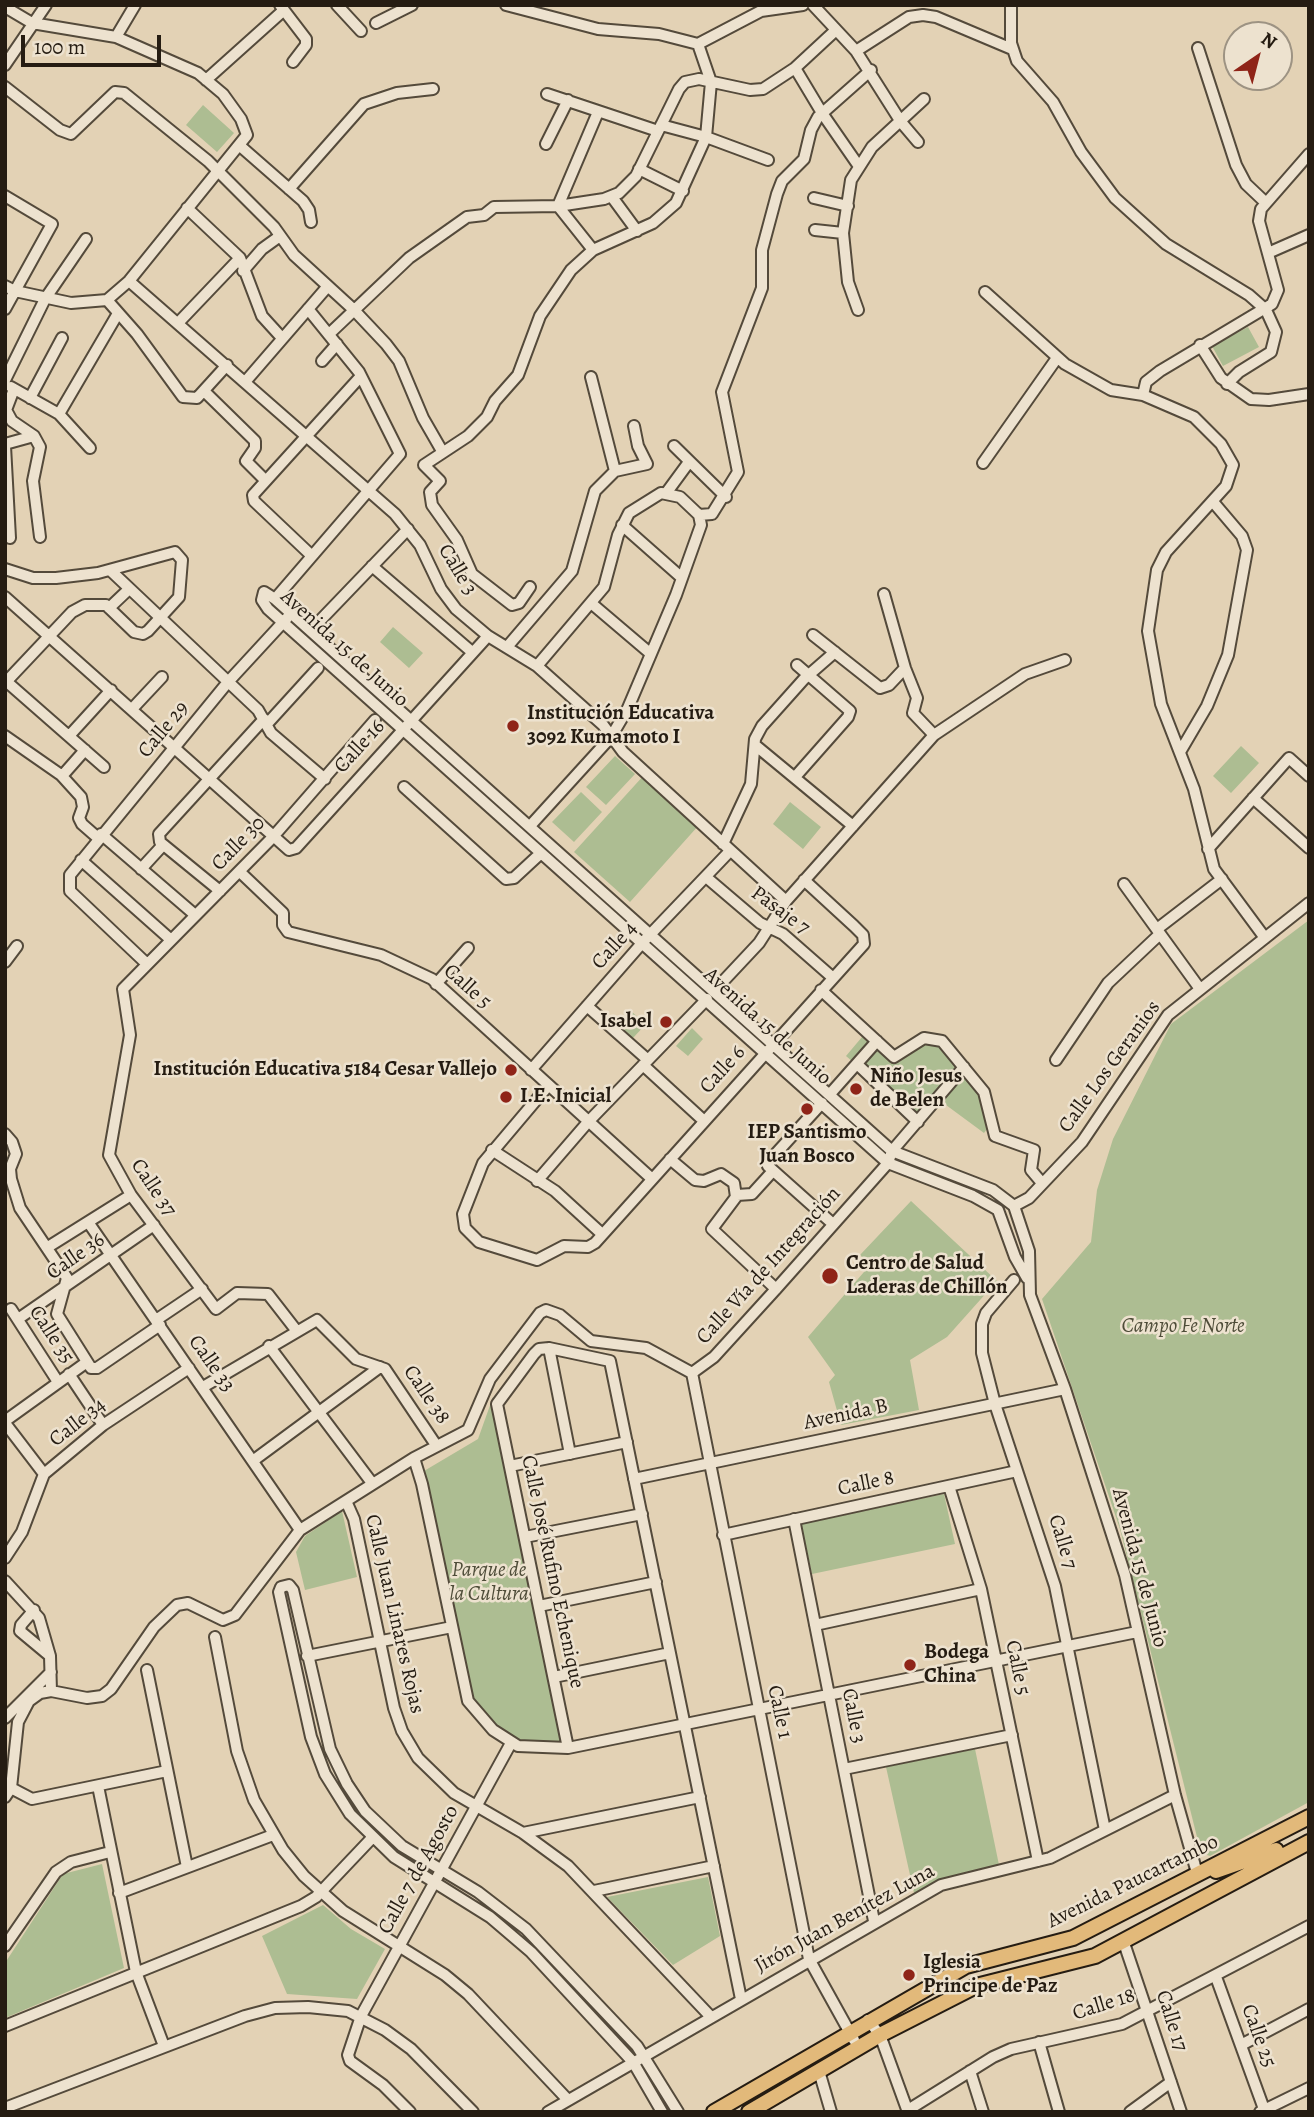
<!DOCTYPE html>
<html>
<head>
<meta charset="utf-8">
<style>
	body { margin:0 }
	#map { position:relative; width:1314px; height:2117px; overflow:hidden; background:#e3d2b5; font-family:Alegreya,serif }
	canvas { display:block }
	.frame { position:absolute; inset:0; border:7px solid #251c12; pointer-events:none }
	.north { position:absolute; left:1223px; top:21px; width:70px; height:70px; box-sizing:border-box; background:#ede2cf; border:2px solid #9d9383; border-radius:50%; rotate:35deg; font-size:19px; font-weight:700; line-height:28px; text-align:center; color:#251c12 }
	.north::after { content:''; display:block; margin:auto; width:24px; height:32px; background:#8f2418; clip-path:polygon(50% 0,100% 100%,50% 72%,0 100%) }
	.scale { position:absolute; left:21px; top:35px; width:140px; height:32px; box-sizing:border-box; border:4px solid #251c12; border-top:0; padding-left:9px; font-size:21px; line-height:24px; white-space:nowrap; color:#251c12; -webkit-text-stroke:5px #ede2cf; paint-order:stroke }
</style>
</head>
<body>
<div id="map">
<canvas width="1314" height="2117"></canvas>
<div class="frame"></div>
<div class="north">N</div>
<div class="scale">100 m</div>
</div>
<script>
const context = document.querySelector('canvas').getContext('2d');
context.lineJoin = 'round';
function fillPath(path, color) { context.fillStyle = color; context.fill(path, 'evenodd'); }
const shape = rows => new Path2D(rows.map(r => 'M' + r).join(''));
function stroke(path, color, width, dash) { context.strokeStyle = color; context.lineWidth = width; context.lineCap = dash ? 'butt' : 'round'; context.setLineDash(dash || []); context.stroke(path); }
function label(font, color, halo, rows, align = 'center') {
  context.font = font + ' Alegreya,serif'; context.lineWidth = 5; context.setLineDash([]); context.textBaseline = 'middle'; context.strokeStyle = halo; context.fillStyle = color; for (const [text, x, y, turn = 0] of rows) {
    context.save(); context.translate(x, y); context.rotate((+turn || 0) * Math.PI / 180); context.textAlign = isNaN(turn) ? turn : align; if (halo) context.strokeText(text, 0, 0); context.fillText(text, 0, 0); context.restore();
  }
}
const green = shape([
	[203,105,234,133,217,152,186,125],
	[1248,327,1259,347,1223,366,1212,346],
	[393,627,423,653,409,668,380,642],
	[1241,746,1259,763,1231,793,1213,776],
	[615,756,635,774,606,805,586,787],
	[645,774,699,825,630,902,574,852],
	[581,792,602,812,574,842,552,822],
	[790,802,821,827,803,849,773,824],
	[1309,920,1309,1802,1210,1856,1201,1853,1120,1529,1042,1299,1091,1242,1097,1190,1113,1139,1171,1024],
	[632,1012,646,1024,633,1038,619,1025],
	[692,1028,703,1039,688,1056,676,1046],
	[862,1037,869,1043,853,1062,846,1056],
	[936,1040,959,1067,915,1115,862,1064,879,1046,896,1063,916,1042],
	[964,1074,976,1082,987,1129,984,1133,946,1105,944,1099],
	[911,1201,997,1281,947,1337,910,1360,919,1410,841,1425,829,1382,835,1375,808,1337,870,1265,860,1255],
	[493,1397,561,1737,560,1743,519,1742,492,1725,470,1694,424,1471,478,1439],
	[944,1494,955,1544,812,1574,801,1524],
	[342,1511,357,1577,305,1590,296,1552,305,1536],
	[975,1749,999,1865,959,1874,914,1893,886,1767],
	[102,1864,124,1968,5,2018,5,1963,63,1874],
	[708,1877,720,1936,673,1965,607,1897],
	[323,1905,351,1929,385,1949,357,1999,287,1994,262,1936]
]);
const minor = shape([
	[280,5,306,39,306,45,293,62],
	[337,5,361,31],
	[506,5,598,29,659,34,698,44,761,11,803,5],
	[813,5,856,51,901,122,918,142],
	[1011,5,1011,43,1017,61,1053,102,1081,152,1115,198,1166,244,1249,295,1266,310,1276,332,1271,352,1239,372,1227,384],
	[5,7,32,23,116,37,198,73,223,94,241,119,247,135,129,281,107,300,71,303,15,291,5,286],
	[376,23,412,5],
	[116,37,135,5],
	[1198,48,1236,165,1246,184,1265,202],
	[856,51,909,17,923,15,936,17,1012,49],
	[5,65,46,5],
	[795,68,822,113,858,165],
	[206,80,284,10],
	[5,87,60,130,71,134,115,92,124,93,208,161,274,227,294,255,353,309,386,344,399,361,423,418,442,451],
	[547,94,658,131],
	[661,125,706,137,768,160],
	[546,144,568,100],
	[239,145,303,201,309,210,311,222],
	[639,169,683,191],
	[289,189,364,104,397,93,433,89],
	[5,196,52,224,5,309],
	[612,197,637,231],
	[814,198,848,206],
	[558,206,598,112],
	[558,206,593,250],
	[815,230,843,233],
	[1268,253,1309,235],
	[240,258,262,316,282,338],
	[243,271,262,249,280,236],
	[129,281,395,514,420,545,441,589,456,609,488,636,537,666,603,725,623,752,786,901],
	[985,292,1065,364,1111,390,1143,395],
	[107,300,137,334,183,397,197,398,227,365],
	[858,310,848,282,843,233,851,180,872,147,924,99],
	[179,322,240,258,187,208],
	[329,334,409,258,467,217,484,215,494,207,558,206,604,199,619,193,636,176,679,89,685,82,699,79,750,90,763,89,795,68,836,30],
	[1200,345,1221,378,1251,399,1269,400,1309,394],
	[322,361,337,344],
	[591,377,615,471],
	[5,380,45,299,86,239],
	[245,382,328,286],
	[11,387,59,414,90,448],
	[14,389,6,410,12,421,34,436,40,447,33,481,40,537],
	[204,391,255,441,255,448,246,461,265,480],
	[30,398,62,338],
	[59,414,117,315],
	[5,444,34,436],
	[5,446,10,538],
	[674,446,726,497],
	[983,463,1057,358],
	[667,492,689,462],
	[699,515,712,514,738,472,722,392,762,288,762,250,777,194,782,181,804,159,811,130,818,117,871,70],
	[622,525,682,578],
	[312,556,254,501,253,495,361,376],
	[372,566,472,652],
	[5,569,33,578,56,578,98,573,175,552,182,560,179,597,148,631,143,634,134,632,106,605,85,605,72,612,5,683],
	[110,570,258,710,271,733,325,779],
	[530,587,519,603,512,605,472,574,457,540,432,505,430,492,440,481,424,465,468,436,487,417,495,401,518,375,540,316,571,270,593,250,653,223,676,203,706,137,711,82,698,44],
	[884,594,905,668,917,698,913,713,934,735],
	[5,597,289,850,296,848,488,636],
	[275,599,400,454,359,372,308,309],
	[591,603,651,654],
	[109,608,129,589],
	[311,630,408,529],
	[813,635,880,688,889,685,905,668],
	[507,647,572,571,595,491,615,471,647,464,638,446,634,426],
	[7,682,104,767],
	[132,709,162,677],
	[267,724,318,668],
	[5,736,61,775,81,797,83,807,79,818,82,824,98,838],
	[69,736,111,690],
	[755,745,853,826],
	[1180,752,1207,706,1228,655,1247,550,1242,536,1214,503],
	[62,776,85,750],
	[795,777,848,717,850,711,797,665],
	[404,787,506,879,514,878,541,853],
	[1253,798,1309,848],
	[530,826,611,737,628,708,676,595,701,525,699,515,680,497,661,493,629,513,618,535,604,587,537,666],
	[101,834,194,914],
	[723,844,751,784,755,739,762,726,804,679,835,652],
	[1208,849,1289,758,1309,776],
	[81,860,170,939],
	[141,869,163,845],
	[240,872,283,913,283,925,288,932,381,955,432,979,651,1178],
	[706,877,760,923,783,934,832,977],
	[1124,884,1200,989],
	[220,891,160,842,159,834,264,719],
	[1157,929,1222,879],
	[1265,938,1214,869,1194,789,1161,704,1148,631,1157,570,1166,552,1226,486,1233,465,1221,444,1194,417,1143,395,1146,382,1160,371,1272,304,1278,290,1259,221,1261,209,1309,154],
	[5,962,17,946],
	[147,964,70,891,70,875,228,682,287,618],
	[436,984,468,948],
	[821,990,894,1057,924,1038,942,1041,984,1092,995,1136,1034,1150,1031,1170,1042,1183],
	[714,991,759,943,786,901,934,735,1025,674,1065,660],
	[587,1006,648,1060],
	[1056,1060,1108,983,1160,934],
	[857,1064,918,1122],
	[643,1065,703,1120],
	[531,1070,643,942,730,851],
	[548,1086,483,1163,463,1214,465,1228,479,1242,537,1260,564,1246,588,1247,595,1243,864,944,863,935,854,926,804,880],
	[830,1094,877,1041],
	[822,1103,771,1159,768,1166,833,1224],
	[5,1134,12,1142,16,1154,10,1169,11,1179,20,1208,67,1278,57,1314,91,1368,97,1368,160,1325],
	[492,1150,555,1191,602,1234],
	[670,1159,695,1180,704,1181,721,1174,734,1183,736,1197,712,1229,776,1289],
	[537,1181,588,1122,707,999],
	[737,1195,752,1194,772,1172],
	[1014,1206,1029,1198,1082,1142,1168,1015,1309,903],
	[88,1222,300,1530],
	[48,1247,131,1195],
	[1027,1278,1015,1257,998,1210,973,1196,888,1163,268,609,262,600,264,592,275,599,892,1151,993,1190,1014,1206,1029,1251,1030,1295,1065,1389,1125,1575,1175,1795,1197,1873],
	[1014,1280,986,1313,982,1324,982,1353,995,1404,1055,1586,1105,1830],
	[11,1309,58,1382],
	[18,1319,154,1225],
	[156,1320,202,1289],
	[296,1330,268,1294,237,1293,216,1309,131,1195,109,1155,130,1035,123,989,272,838,375,720],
	[269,1346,372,1483],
	[549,1348,570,1454],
	[692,1373,809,1959,854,2040],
	[692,1373,714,1357,776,1289,888,1163,892,1151,964,1067],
	[69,1374,103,1425],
	[203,1387,317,1320,356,1359,385,1369,436,1445],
	[5,1421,87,1362],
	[5,1423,44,1474],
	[414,1458,422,1484,468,1701,493,1730,518,1746,568,1748,1137,1632],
	[254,1460,380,1367],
	[510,1466,627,1442],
	[44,1474,103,1425,189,1368],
	[634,1479,1065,1389],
	[949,1486,981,1589,1038,1861],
	[346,1501,354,1519,394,1708,402,1731,418,1758,454,1793,523,1833,568,1866,711,2017],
	[794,1519,874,1921],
	[723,1535,1017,1471],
	[525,1537,642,1514],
	[5,1558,22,1532,44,1474],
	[5,1581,39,1618,50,1656,51,1691],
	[539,1606,656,1582],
	[34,1610,21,1625,20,1631,50,1656],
	[815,1625,981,1589],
	[215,1637,237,1751,254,1800,283,1850,304,1876,343,1911,445,1975,468,1994,568,2100],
	[307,1656,452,1627],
	[147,1670,187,1867],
	[554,1677,670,1653],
	[5,1718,51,1672],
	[568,1748,497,1404,534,1354,539,1349,549,1348,610,1361,741,1999],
	[844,1769,1012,1735],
	[98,1786,136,1972,164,2046],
	[11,1788,32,1799,167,1771],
	[5,1797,11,1788,18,1722,29,1701,40,1693,51,1691,87,1698,102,1696,111,1689,154,1627,177,1605,188,1603,223,1620,235,1615,300,1530,414,1458,468,1430,490,1379,540,1313,546,1310,560,1315,591,1341,646,1348,692,1373],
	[523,1833,700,1797],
	[594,1891,714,1866],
	[119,1893,273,1835],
	[1124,1943,1181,2112],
	[5,1946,56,1872,71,1862,110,1852],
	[1216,1977,1264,2109],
	[868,2020,880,2035,908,2112],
	[5,2026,301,1906,316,1897,371,1839],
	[1039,2042,1059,2112],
	[1241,2045,1309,2009],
	[819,2071,831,2112],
	[970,2071,983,2112],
	[5,2108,245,2016,275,2008,308,2007,348,2011,385,2030,411,2049,473,2112],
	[908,2110,993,2057,1011,2049,1122,2024,1309,1926],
	[410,2112,383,2085,350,2061,348,2055,361,2016,511,1743],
	[548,2112,941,1885,1050,1858,1175,1795],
	[662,2112,633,2062,531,1952,490,1917,394,1857,350,1814,325,1774,311,1737,279,1592,281,1587,289,1585,293,1590,330,1749,347,1784,365,1811,402,1846,478,1892,526,1929,637,2046,678,2112],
	[1130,2112,1171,2082],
	[1260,2112,1309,2088]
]);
const major = shape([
	[1216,1871,1276,1850],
	[714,2112,966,1966,1073,1938,1309,1817],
	[749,2112,880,2035,976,1986,1095,1956,1309,1842]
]);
const markers = [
	[513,726,7,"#8f2418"],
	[666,1022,7,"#8f2418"],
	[511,1070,7,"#8f2418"],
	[856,1089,7,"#8f2418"],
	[506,1097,7,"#8f2418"],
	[807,1109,7,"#8f2418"],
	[830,1276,9,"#8f2418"],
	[910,1665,7,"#8f2418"],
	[909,1975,7,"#8f2418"]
];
const streetNames = [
	["Calle 3",457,570,59],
	["Avenida 15 de Junio",344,649,42],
	["Calle 29",164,730,-50],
	["Calle 16",360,747,-48],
	["Calle 30",239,844,-46],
	["Pasaje 7",780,911,36],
	["Calle 4",615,946,-48],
	["Calle 5",467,987,42],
	["Avenida 15 de Junio",767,1027,42],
	["Calle Los Geranios",1110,1067,-54],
	["Calle 6",723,1070,-48],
	["Calle 37",153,1188,56],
	["Calle 36",76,1257,-35],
	["Calle Vía de Integración",769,1266,-48],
	["Calle 35",51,1335,57],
	["Calle 33",211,1364,55],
	["Calle 38",426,1395,56],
	["Avenida B",846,1415,-12],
	["Calle 34",78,1423,-38],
	["Calle 8",866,1484,-12],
	["Calle 7",1062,1542,73],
	["Avenida 15 de Junio",1139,1568,75],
	["Calle José Rufino Echenique",552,1572,78],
	["Calle Juan Linares Rojas",394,1614,77],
	["Calle 5",1017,1668,78],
	["Calle 1",779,1712,78],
	["Calle 3",853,1716,79],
	["Calle 7 de Agosto",419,1870,-61],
	["Avenida Paucartambo",1133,1882,-26],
	["Jirón Juan Benítez Luna",845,1919,-29],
	["Calle 18",1104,2005,-18],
	["Calle 17",1171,2021,72],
	["Calle 25",1258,2036,70]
];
const poiNames = [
	["Institución Educativa",527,714],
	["3092 Kumamoto I",527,738],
	["Isabel",652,1022,"right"],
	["Institución Educativa 5184 Cesar Vallejo",497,1070,"right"],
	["Niño Jesus",870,1077],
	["de Belen",870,1101],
	["I.E. Inicial",520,1097],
	["IEP Santismo",807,1133,"center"],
	["Juan Bosco",807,1157,"center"],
	["Centro de Salud",846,1264],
	["Laderas de Chillón",846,1288],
	["Bodega",924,1653],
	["China",924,1677],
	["Iglesia",923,1963],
	["Principe de Paz",923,1987]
];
const parkNames = [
	["Campo Fe Norte",1183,1327],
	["Parque de",489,1571],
	["la Cultura",489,1595]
];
fillPath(green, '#adbd92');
stroke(minor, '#544a3b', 14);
stroke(major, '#251c12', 18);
stroke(minor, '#ede2cf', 10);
stroke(major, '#e2b97a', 14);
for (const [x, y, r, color] of markers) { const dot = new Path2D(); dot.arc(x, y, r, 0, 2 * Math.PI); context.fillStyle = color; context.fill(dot); stroke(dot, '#ede2cf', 2.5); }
label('21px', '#251c12', '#ede2cf', streetNames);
label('bold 21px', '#251c12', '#ede2cf', poiNames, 'left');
label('italic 21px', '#4e4c38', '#ede2cf', parkNames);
</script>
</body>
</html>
